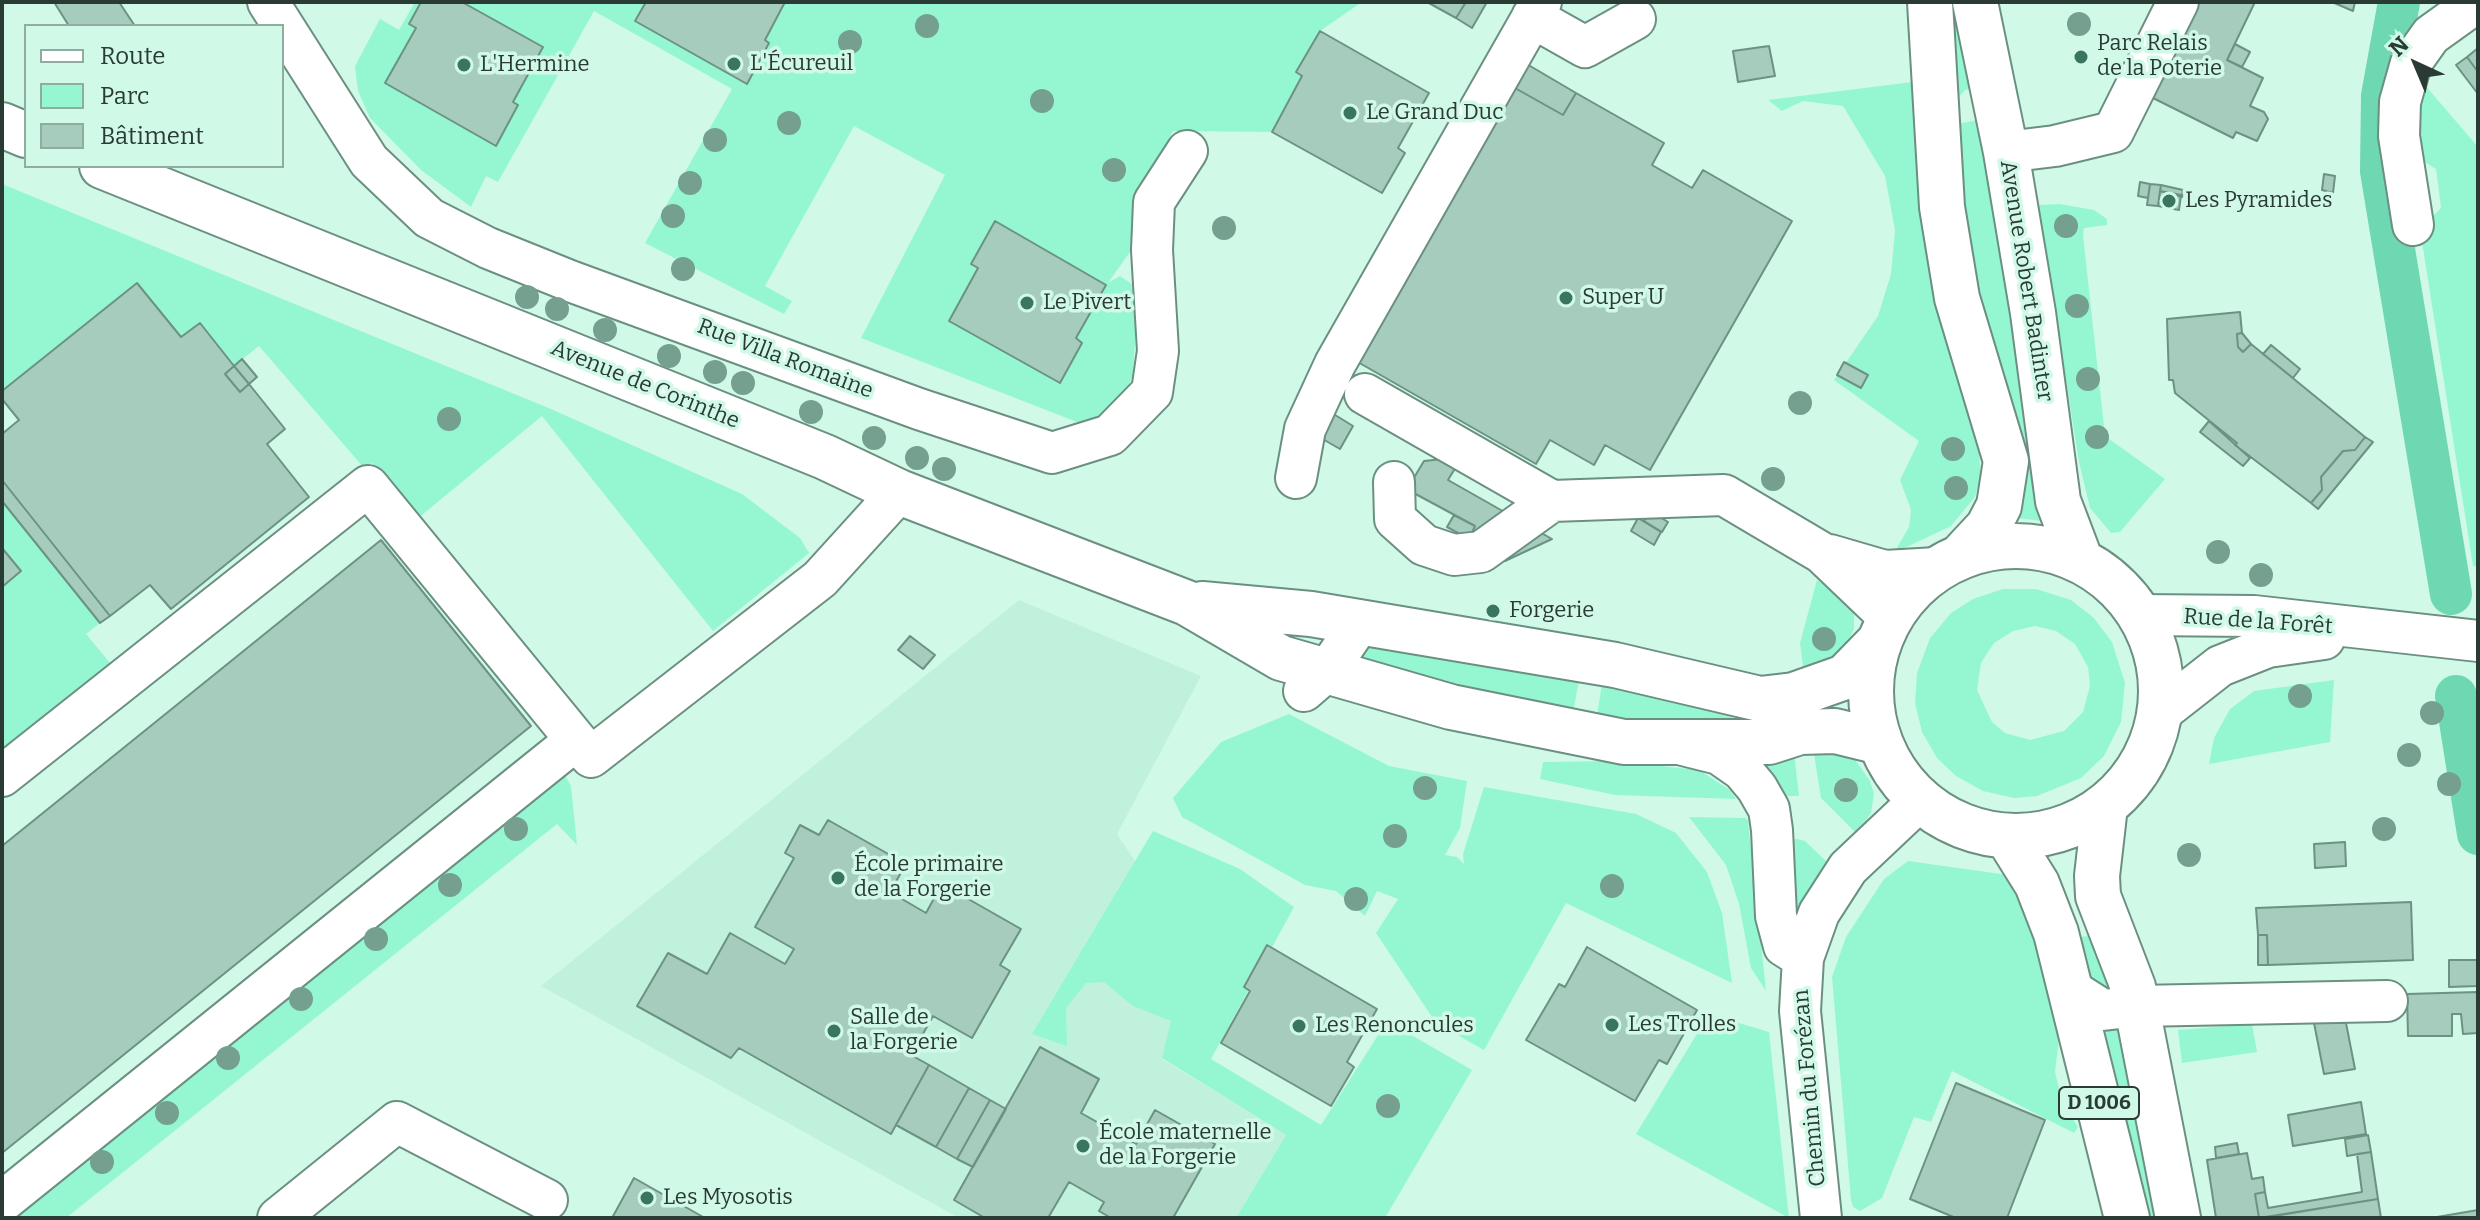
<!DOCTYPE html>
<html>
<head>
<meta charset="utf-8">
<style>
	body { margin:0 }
	#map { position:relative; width:2480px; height:1220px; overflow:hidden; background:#d1f9e8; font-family:Bitter,serif }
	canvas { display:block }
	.frame { position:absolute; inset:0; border:4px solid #2a3a34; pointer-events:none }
	.legend { position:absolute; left:24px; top:24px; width:260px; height:144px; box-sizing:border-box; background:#d1f9e8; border:2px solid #8eada0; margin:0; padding:10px 14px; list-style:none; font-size:24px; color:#2a3a34 }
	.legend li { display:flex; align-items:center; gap:16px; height:40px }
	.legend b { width:40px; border:2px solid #8eada0 }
	.north { position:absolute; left:2376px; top:24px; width:80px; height:80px; -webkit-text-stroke:6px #d1f9e8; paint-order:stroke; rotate:316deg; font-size:22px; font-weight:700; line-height:32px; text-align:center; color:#2a3a34 }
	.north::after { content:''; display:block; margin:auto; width:28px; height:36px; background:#2a3a34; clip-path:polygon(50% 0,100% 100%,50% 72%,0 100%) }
</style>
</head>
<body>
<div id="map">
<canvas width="2480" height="1220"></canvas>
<div class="frame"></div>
<ul class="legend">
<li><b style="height:10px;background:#fff"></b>Route</li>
<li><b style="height:22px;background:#95f7d2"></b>Parc</li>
<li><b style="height:22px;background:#a5ccbc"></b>Bâtiment</li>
</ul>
<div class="north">N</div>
</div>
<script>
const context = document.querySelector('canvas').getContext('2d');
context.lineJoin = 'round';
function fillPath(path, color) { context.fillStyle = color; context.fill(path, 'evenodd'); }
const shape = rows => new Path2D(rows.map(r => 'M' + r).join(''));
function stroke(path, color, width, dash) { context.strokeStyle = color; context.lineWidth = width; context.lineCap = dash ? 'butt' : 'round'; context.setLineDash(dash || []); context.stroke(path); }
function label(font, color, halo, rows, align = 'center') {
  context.font = font + ' Bitter,serif'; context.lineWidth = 7; context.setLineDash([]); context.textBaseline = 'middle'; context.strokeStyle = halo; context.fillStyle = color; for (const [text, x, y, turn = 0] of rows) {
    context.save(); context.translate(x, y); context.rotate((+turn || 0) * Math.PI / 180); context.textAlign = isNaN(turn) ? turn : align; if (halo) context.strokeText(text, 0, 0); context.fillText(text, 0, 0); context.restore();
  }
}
const built = shape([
	[1019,600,1201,676,1117,834,1204,965,1162,1059,1286,1135,1236,1218,959,1218,541,986]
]);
const green = shape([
	[415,2,1362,2,1320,31,1297,72,1302,76,1272,132,1173,131,1133,203,1132,249,1108,283,1120,276,1133,285,1138,294,1133,375,1123,400,1093,424,1077,422,861,338,945,175,854,126,765,286,792,301,784,314,645,243,732,89,594,11,498,182,486,176,471,207,421,170,370,118,358,91,355,66,380,19,399,30],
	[1947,2,1961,2,1973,89,1965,90,1954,103],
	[2418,77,2478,147,2478,567,2473,566,2420,229,2441,208,2436,169,2415,156],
	[1921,81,1928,244,1978,445,1981,474,1975,497,1951,526,1894,553,1909,527,1911,510,1900,480,1919,441,1834,380,1878,316,1891,274,1895,230,1885,176,1843,106,1803,101,1782,111,1768,100],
	[1977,120,2033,442,2024,444,1968,281,1953,125],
	[2,184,551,409,742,494,800,538,809,553,713,631,542,416,417,519,372,463,364,468,259,346,234,366,200,323,181,337,137,283,2,391],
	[2060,204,2094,210,2107,219,2107,225,2084,228,2083,235,2105,436,2165,479,2120,532,2111,533,2090,508,2079,462,2038,205],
	[2035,465,2051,522,2016,518,2027,469],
	[2,501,100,623,86,634,111,664,2,753],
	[1817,580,1841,595,1854,613,1854,629,1842,653,1804,674,1800,643],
	[2003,589,2036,589,2071,600,2094,618,2112,642,2125,683,2121,722,2104,756,2081,778,2037,796,2014,798,1983,791,1956,776,1937,758,1922,732,1915,703,1917,673,1930,638,1951,613,1973,599],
	[2035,626,2056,631,2075,644,2088,667,2090,686,2083,712,2064,731,2030,740,2005,733,1992,722,1977,690,1981,663,1994,643,2013,631],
	[1360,639,1579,681,1573,712,1349,663],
	[2334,680,2330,742,2209,764,2214,738,2230,709,2254,691],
	[1602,683,1782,722,1681,730,1597,716],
	[1289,714,1389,766,1467,781,1460,828,1445,855,1457,857,1464,864,1463,854,1484,787,1636,814,1676,833,1707,872,1722,913,1732,983,1566,903,1484,1050,1436,1023,1376,933,1398,899,1377,891,1365,916,1336,891,1305,885,1182,817,1173,798,1221,742],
	[1813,748,1854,758,1870,781,1874,794,1871,813,1857,834,1821,798],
	[1794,752,1799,796,1776,796,1751,759],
	[1613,761,1699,770,1730,790,1736,799,1615,795,1540,779,1543,762],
	[563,772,571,786,577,845,557,824,66,1218,8,1218],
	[1689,817,1746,818,1748,821,1766,991,1751,968,1739,904,1726,865],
	[1153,831,1240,869,1294,907,1211,1059,1321,1125,1387,1021,1472,1070,1385,1218,1236,1218,1286,1135,1162,1058,1171,1021,1133,1006,1104,982,1086,983,1066,1008,1067,1046,1032,1034],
	[1797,839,1805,841,1827,862,1792,920,1787,840],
	[1908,861,2008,875,2030,889,2064,999,2055,1072,2063,1104,2078,1127,2074,1133,1952,1071,1931,1122,1914,1117,1882,1198,1860,1211,1853,1207,1851,1200,1832,977,1846,937,1884,879],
	[2088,936,2106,973,2120,998,2090,980,2081,937],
	[1709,1014,1769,1032,1789,1218,1636,1134],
	[2252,1024,2257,1052,2182,1063,2178,1030],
	[2103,1027,2130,1027,2167,1218,2147,1218]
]);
const canal = shape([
	[2399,2,2382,96,2381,171,2451,594],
	[2456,696,2478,834]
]);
const building = shape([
	[54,2,119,2,135,26,69,26,54,2],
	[421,2,462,2,543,47,513,102,518,105,496,146,385,83,416,28,409,24,421,2],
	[646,2,785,2,765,40,769,43,747,84,635,21,646,2],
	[1427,2,1466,2,1456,18,1427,2],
	[1466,2,1487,2,1472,28,1456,18,1466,2],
	[2196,2,2255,2,2227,60,2263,78,2250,106,2264,112,2268,119,2257,141,2236,132,2233,138,2151,97,2196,2],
	[2332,2,2355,2,2353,11,2332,2],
	[1320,31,1429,93,1398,148,1405,153,1382,193,1272,132,1302,76,1296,72,1320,31],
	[2235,44,2250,52,2242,67,2227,60,2235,44],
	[1769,46,1775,76,1738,82,1733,51,1769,46],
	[2478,48,2478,72,2467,57,2478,48],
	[2467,57,2478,72,2478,94,2456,65,2467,57],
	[1520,60,1576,93,1563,115,1506,83,1520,60],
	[1506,83,1563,115,1576,93,1664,143,1652,165,1692,188,1703,170,1792,221,1650,470,1605,445,1594,465,1550,440,1536,464,1349,357,1506,83],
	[2324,174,2335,176,2333,193,2322,190,2324,174],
	[2140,182,2150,184,2148,198,2138,196,2140,182],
	[2150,184,2161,185,2158,206,2147,205,2150,184],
	[2161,185,2183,190,2182,197,2160,191,2161,185],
	[2160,191,2181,195,2179,210,2158,206,2160,191],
	[995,221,1106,285,1076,338,1082,343,1060,383,949,321,978,268,971,264,995,221],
	[137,283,181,337,200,323,234,366,225,374,240,392,249,384,285,429,267,444,309,497,171,609,150,585,110,616,2,480,2,434,19,420,2,399,2,391,137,283],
	[2240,312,2242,333,2237,334,2238,347,2243,352,2251,344,2365,437,2355,450,2343,451,2321,477,2322,490,2311,503,2235,445,2237,443,2175,393,2173,380,2169,380,2167,319,2240,312],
	[2242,333,2251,344,2243,352,2238,347,2237,334,2242,333],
	[2271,345,2300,369,2293,378,2263,354,2271,345],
	[242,359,257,377,249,384,234,366,242,359],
	[1844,362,1868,375,1861,388,1837,375,1844,362],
	[234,366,249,384,240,392,225,374,234,366],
	[1327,410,1353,426,1340,449,1319,437,1327,410],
	[2209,421,2250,458,2243,466,2200,432,2209,421],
	[2365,437,2373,442,2318,509,2311,503,2322,490,2321,477,2343,451,2355,450,2365,437],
	[1462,457,1448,480,1552,539,1505,561,1469,539,1475,526,1410,491,1409,486,1424,461,1462,457],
	[2,480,110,616,100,623,2,501,2,480],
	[1650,511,1668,522,1662,532,1644,521,1650,511],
	[1454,515,1475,526,1469,539,1447,527,1454,515],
	[1638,518,1661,532,1654,545,1631,531,1638,518],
	[381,540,531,726,2,1153,2,846,381,540],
	[2,548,21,571,2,587,2,548],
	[910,636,935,655,923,669,898,650,910,636],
	[828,820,906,864,890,892,926,913,942,884,1021,929,1000,965,1010,971,972,1038,933,1016,911,1055,929,1065,891,1134,739,1048,731,1058,637,1006,668,953,707,974,730,933,785,964,794,949,755,927,794,858,785,853,800,825,819,835,828,820],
	[2345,842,2346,866,2315,868,2314,844,2345,842],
	[2411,902,2413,960,2268,965,2267,935,2258,935,2256,908,2411,902],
	[2258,935,2267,935,2268,965,2258,965,2258,935],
	[1267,945,1377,1009,1347,1062,1354,1067,1331,1106,1221,1043,1250,991,1244,987,1267,945],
	[1587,947,1697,1010,1667,1064,1659,1060,1635,1101,1526,1040,1559,984,1565,987,1587,947],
	[2449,960,2478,960,2478,986,2449,987,2449,960],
	[2478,992,2478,1033,2463,1034,2461,1014,2452,1014,2452,1036,2408,1036,2407,994,2478,992],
	[2314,1023,2346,1023,2355,1069,2324,1074,2314,1023],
	[1040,1047,1099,1079,1081,1113,1136,1144,1155,1110,1215,1144,1173,1218,1111,1218,1099,1211,1104,1202,1069,1182,1048,1218,985,1218,954,1200,1040,1047],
	[929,1065,969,1088,936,1147,896,1125,929,1065],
	[1956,1083,2045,1120,2007,1218,1956,1218,1910,1199,1956,1083],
	[969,1088,990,1100,957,1159,936,1147,969,1088],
	[990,1100,1006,1109,973,1167,957,1159,990,1100],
	[2361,1102,2366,1134,2293,1146,2288,1115,2361,1102],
	[2368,1135,2371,1152,2347,1156,2345,1139,2368,1135],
	[2237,1143,2239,1154,2216,1158,2215,1147,2237,1143],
	[2371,1152,2378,1199,2259,1218,2255,1194,2265,1192,2268,1208,2362,1192,2357,1154,2371,1152],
	[2247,1153,2252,1179,2263,1177,2265,1192,2255,1194,2259,1218,2216,1218,2207,1160,2247,1153],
	[634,1178,705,1218,612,1218,634,1178],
	[2378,1199,2381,1218,2262,1218,2378,1199],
	[2478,1210,2478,1218,2431,1218,2478,1210]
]);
const minor = shape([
	[268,2,369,161,429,218,488,248,570,281,919,409,1052,453,1110,435,1152,392,1158,351,1152,250,1154,202,1187,151],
	[1532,17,1585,47,1635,19],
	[2006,152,2055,146,2113,132,2178,2],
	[2413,225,2399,136,2400,102,2411,63,2431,35,2477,2],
	[1365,394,1552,501,1724,495,1822,553,1890,618],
	[1296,478,1305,429,1335,364,1541,2],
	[1394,482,1395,519,1424,545,1454,555,1481,552,1552,501],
	[1830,555,1885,571,1937,568],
	[2140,615,2254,616,2478,641],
	[1304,691,1327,671,1359,624],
	[2160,713,2220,666,2268,647,2324,639],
	[1683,745,1719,754,1742,770,1757,788,1769,809,1772,830,1776,916,1784,946,1803,958],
	[2,776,368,486,576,740],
	[2070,989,2103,1010,2138,1006,2387,1001],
	[2,1202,576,740,591,757,820,579,899,492],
	[278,1218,397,1122,547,1200],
	[1821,1218,1800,1011,1803,958,1819,913,1848,868,1919,801]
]);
const major = shape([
	[1930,2,1942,207,1957,298,2006,461,1999,506,1988,527,1961,556],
	[1975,2,2006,152,2033,313,2058,501,2080,559],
	[2,125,26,135],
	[102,166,825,457,899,492,1187,603,1281,658,1451,707,1624,742,1769,742,1800,732,1835,731,1880,742],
	'1871 691a145 145 0 1 1 290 0a145 145 0 1 1-290 0Z',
	[1202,604,1311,614,1615,665,1760,699,1794,695,1845,677,1879,642],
	[2105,806,2097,876,2098,896,2133,987,2178,1218],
	[2007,836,2037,884,2056,933,2127,1218]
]);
const trees = [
	[2079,24],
	[927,26],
	[850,42],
	[1042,101],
	[789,123],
	[715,140],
	[1114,170],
	[690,183],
	[673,216],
	[2066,226],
	[1224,228],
	[683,269],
	[527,297],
	[2077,306],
	[557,309],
	[605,330],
	[669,356],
	[715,372],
	[2088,379],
	[743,383],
	[1800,403],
	[811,412],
	[449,419],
	[2097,437],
	[874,438],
	[1953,449],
	[917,458],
	[944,469],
	[1773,479],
	[1956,488],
	[2218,552],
	[2261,575],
	[1824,639],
	[2300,696],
	[2432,713],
	[2409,755],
	[2449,784],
	[1425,788],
	[1846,790],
	[516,829],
	[2384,829],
	[1395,836],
	[2189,855],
	[450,885],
	[1612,886],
	[1356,899],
	[376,939],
	[301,999],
	[228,1058],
	[1388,1106],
	[167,1113],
	[102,1162]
];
const markers = [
	[2081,57,8,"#39755f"],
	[734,64,8,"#39755f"],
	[464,65,8,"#39755f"],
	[1350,113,8,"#39755f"],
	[2169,201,8,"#39755f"],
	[1566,298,8,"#39755f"],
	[1027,303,8,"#39755f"],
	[1493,611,8,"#39755f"],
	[838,878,8,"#39755f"],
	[1612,1025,8,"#39755f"],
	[1299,1026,8,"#39755f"],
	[834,1031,8,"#39755f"],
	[1083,1146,8,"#39755f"],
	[647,1198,8,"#39755f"]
];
const shields = [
	[2099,1103,80]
];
const shieldNames = [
	["D 1006",2099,1103]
];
const poiNames = [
	["Parc Relais",2097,44],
	["de la Poterie",2097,69],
	["L'Écureuil",750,64],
	["L'Hermine",480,65],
	["Le Grand Duc",1366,113],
	["Les Pyramides",2185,201],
	["Super U",1582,298],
	["Le Pivert",1043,303],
	["Forgerie",1509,611],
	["École primaire",854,865],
	["de la Forgerie",854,890],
	["Salle de",850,1018],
	["la Forgerie",850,1043],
	["Les Trolles",1628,1025],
	["Les Renoncules",1315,1026],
	["École maternelle",1099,1133],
	["de la Forgerie",1099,1158],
	["Les Myosotis",663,1198]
];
const streetNames = [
	["Avenue Robert Badinter",2026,281,81],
	["Rue Villa Romaine",785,359,21],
	["Avenue de Corinthe",645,385,22],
	["Rue de la Forêt",2258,622,4],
	["Chemin du Forézan",1810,1088,-95]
];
fillPath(built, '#bff1dc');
fillPath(green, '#95f7d2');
stroke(canal, '#6ed8b2', 42);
fillPath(building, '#a5ccbc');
stroke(building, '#6c9282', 2);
stroke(minor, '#6b9081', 44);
stroke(major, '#6b9081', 48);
stroke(minor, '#fff', 40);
stroke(major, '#fff', 44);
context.fillStyle = '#75a08f';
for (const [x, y] of trees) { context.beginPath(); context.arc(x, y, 12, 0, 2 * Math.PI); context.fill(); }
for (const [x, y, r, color] of markers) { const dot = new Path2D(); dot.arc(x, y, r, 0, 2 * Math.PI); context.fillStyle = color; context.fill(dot); stroke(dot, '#d1f9e8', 3); }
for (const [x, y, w] of shields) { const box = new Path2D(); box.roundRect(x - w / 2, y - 16, w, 32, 6); context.fillStyle = '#d1f9e8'; context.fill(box); stroke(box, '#2a3a34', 2); }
label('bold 20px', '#2a3a34', null, shieldNames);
label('22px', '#2a3a34', '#d1f9e8', poiNames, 'left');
label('22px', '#2a3a34', '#d1f9e8', streetNames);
</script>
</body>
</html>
